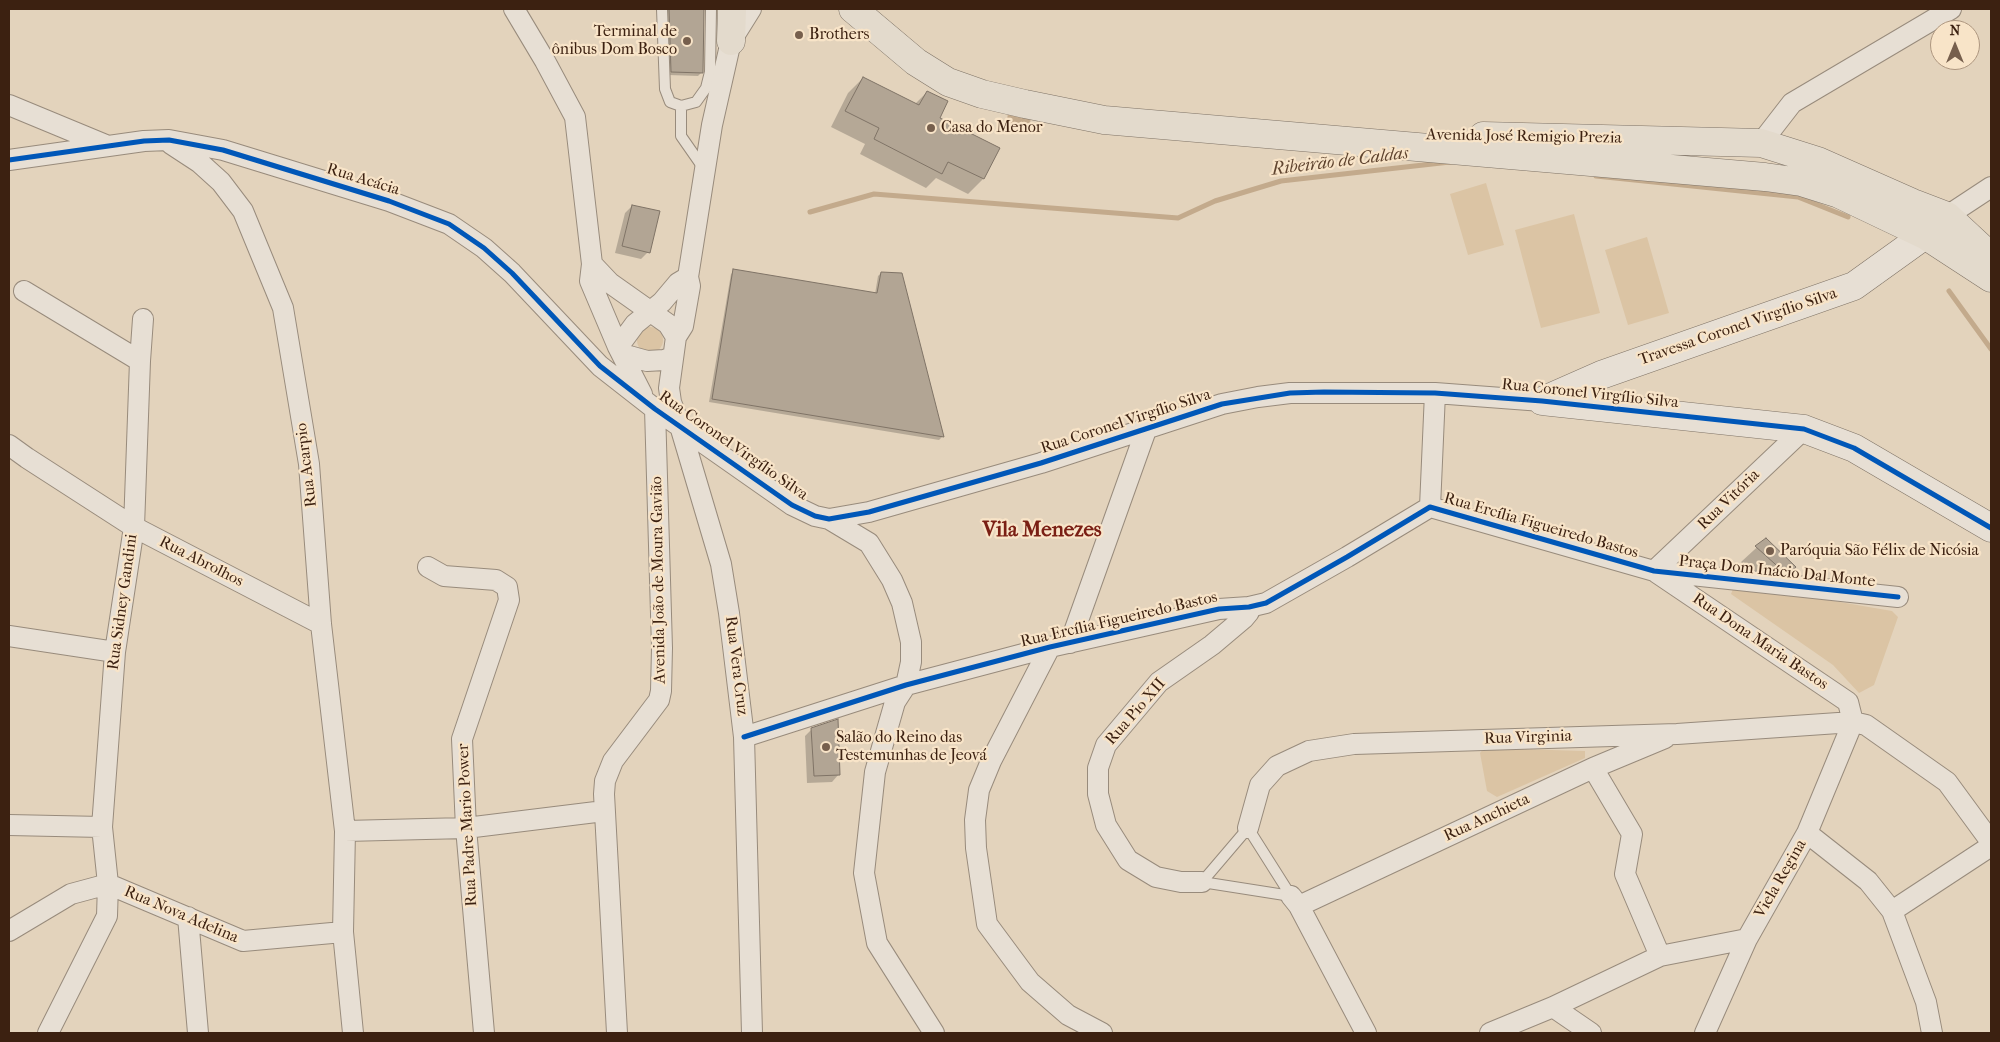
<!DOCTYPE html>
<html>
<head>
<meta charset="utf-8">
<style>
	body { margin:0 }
	#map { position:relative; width:2000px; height:1042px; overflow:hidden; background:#e3d3bc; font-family:"IM FELL French Canon",serif }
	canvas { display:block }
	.frame { position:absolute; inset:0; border:10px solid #3c2111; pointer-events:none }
	.north { position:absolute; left:1930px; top:20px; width:50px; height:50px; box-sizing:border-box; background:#f8e4c8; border:1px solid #ad967f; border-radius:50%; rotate:0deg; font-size:14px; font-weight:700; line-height:20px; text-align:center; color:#3c2111 }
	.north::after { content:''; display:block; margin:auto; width:18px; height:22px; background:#765f4d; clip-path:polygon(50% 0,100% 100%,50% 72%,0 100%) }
</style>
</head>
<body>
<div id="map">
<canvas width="2000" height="1042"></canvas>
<div class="frame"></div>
<div class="north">N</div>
</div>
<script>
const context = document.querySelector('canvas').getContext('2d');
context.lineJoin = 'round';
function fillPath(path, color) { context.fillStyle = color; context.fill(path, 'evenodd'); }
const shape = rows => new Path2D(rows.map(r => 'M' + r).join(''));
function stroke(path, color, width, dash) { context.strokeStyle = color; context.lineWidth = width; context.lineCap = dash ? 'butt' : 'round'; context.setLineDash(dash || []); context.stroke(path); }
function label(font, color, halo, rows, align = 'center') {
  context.font = font + ' "IM FELL French Canon",serif'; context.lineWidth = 4.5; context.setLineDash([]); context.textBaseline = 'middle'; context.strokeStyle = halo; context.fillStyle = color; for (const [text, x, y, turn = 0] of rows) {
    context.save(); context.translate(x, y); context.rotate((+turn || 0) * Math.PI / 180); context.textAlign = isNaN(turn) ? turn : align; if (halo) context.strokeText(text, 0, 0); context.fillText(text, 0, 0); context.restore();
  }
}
const green = shape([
	[1486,183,1504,245,1468,255,1450,194],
	[1574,214,1600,313,1541,328,1515,230],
	[1647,237,1669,313,1628,325,1605,250],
	'637 340a13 13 0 1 1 26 0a13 13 0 1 1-26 0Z',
	[1735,584,1892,611,1898,617,1874,685,1859,693,1833,665,1731,594],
	[1484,748,1585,751,1585,758,1497,797,1487,791,1480,753]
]);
const water = shape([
	[1008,113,1031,117,1029,130,1006,127]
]);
const shadow = shape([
	[666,9,704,9,702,72,698,76,668,75],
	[863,78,915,104,927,92,938,119,983,179,968,194,936,178,926,188,860,154,865,144,831,127,848,93],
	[632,206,648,252,641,259,615,253,625,213],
	[734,271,875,294,878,276,881,273,901,275,942,437,939,440,709,402,731,274],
	[1766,539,1783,556,1783,572,1768,586,1741,562],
	[812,729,839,774,832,782,807,783,805,736]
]);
const stream = shape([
	[1596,176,1798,197,1848,217],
	[810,212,874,194,1178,218,1215,201,1281,181,1450,162],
	[1949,291,1991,349]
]);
const building = shape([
	[669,9,704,9,703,73,671,72,669,9],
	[863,77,919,105,927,91,948,101,940,118,1000,148,984,179,948,162,942,174,874,139,879,128,845,111,863,77],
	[632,205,660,211,650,253,622,246,632,205],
	[733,269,877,293,881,272,902,273,944,437,712,399,733,269],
	[1766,538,1796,567,1790,574,1785,573,1755,546,1766,538],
	[838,719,840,775,814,776,811,728,838,719]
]);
const lane = shape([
	[662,9,665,89,670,102,681,106,696,102,706,88,710,72,711,9],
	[681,106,681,136,704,169],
	[1248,828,1291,896,1202,882,1248,828]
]);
const street = shape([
	[514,9,545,61,575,117,592,264,590,281,618,347,642,394],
	[751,9,731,41,712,125,688,277,690,286,683,326,676,337,669,388,671,402,680,426,721,564,729,613,744,737,752,1033],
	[9,105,108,146],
	[1761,143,1792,103,1951,9],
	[171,144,200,163,221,182,243,211,283,308,309,464,321,624,345,831,343,932,353,1033],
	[9,160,144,141,169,140,223,150,389,201,449,224,484,248,512,273,600,366,655,409,792,505,815,516,829,519,869,512,1041,463,1222,404,1258,397,1290,393,1435,393,1542,401],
	[1947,216,1991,187],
	[592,264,610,283,668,324,676,337],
	[24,291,140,361],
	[618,347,635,324,662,302,678,283,688,277],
	[622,354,647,361,664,360,672,357],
	[9,445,27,458,134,527,321,624],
	[1430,507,1435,393],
	[829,519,869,543,892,580,902,603,911,642,911,662,906,685,895,702,875,772,864,873,877,943,934,1033],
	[428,567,444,576,496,580,507,587,509,600,462,739,466,828,484,1033],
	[1654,571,1804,429],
	[1657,573,1848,702,1853,722],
	[9,636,115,652],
	[1070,643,1146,430],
	[1050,647,991,761,979,790,975,820,976,848,987,924,1030,982,1068,1015,1102,1033],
	[744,737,906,685,1050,647,1219,609,1249,607,1266,603,1347,557,1430,507,1654,571,1898,597],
	[1593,768,1632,834,1625,874,1660,956],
	[9,825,102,827],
	[1248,828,1260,785,1277,766,1309,751,1354,744,1677,734,1853,722,1866,725,1947,782,1991,842],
	[345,831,466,828,604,811],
	[1807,833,1868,881,1892,911,1926,1002,1932,1033],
	[1202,882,1181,882,1156,877,1128,860,1106,825,1098,794,1098,768,1106,745,1159,682,1212,645,1244,618,1249,612,1249,607],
	[108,884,243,941,343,932],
	[1291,896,1299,906,1366,1033],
	[1299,906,1593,768,1665,738],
	[1892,911,1991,846],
	[188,917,198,1033],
	[9,931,71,894,108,884],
	[1553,1007,1591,1033],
	[48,1033,107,916,108,884,102,827,115,652,134,527,140,361,143,319],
	[617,1033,604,794,605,781,613,761,659,700,661,691,662,648,655,409],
	[1490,1033,1553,1007,1660,956,1747,939],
	[1705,1033,1747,939,1807,833,1853,722]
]);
const secondary = shape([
	[1542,401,1804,429,1854,448,1991,528],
	[1542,401,1601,375,1854,286,1925,235]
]);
const primary = shape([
	[853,9,916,62,948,82,982,94,1025,104,1104,120,1765,177,1801,182,1839,194,1925,235,1991,278],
	[731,41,732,9],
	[1483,136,1761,143,1818,161,1913,203,1947,216,1991,257]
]);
const cycleway = shape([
	[9,160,144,141,169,140,223,150,389,201,449,224,484,248,512,273,600,366,655,409,792,505,815,516,829,519,869,512,1041,463,1222,404,1290,393,1324,392,1435,393,1542,401,1804,429,1854,448,1991,528],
	[744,737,906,685,1050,647,1219,609,1249,607,1266,603,1347,557,1430,507,1654,571,1898,597]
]);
const markers = [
	[799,35,5,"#765f4d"],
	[687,41,5,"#765f4d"],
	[931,128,5,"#765f4d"],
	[1770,551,5,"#765f4d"],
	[826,747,5,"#765f4d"]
];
const poiNames = [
	["Terminal de",677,32,"right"],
	["ônibus Dom Bosco",677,50,"right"],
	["Brothers",809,35],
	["Casa do Menor",941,128],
	["Paróquia São Félix de Nicósia",1780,551],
	["Salão do Reino das",836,738],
	["Testemunhas de Jeová",836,756]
];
const streetNames = [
	["Avenida José Remigio Prezia",1524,137,1],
	["Rua Acácia",363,180,17],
	["Travessa Coronel Virgílio Silva",1738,327,-19],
	["Rua Coronel Virgílio Silva",1590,394,6],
	["Rua Coronel Virgílio Silva",1126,422,-18],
	["Rua Coronel Virgílio Silva",733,446,35],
	["Rua Acarpio",307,465,-97],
	["Rua Vitória",1729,500,-44],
	["Rua Ercília Figueiredo Bastos",1541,526,16],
	["Rua Abrolhos",201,562,27],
	["Praça Dom Inácio Dal Monte",1777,572,6],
	["Avenida João de Moura Gavião",659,580,-91],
	["Rua Sidney Gandini",123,602,-82],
	["Rua Ercília Figueiredo Bastos",1119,620,-13],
	["Rua Dona Maria Bastos",1760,642,34],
	["Rua Vera Cruz",736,666,83],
	["Rua Pio XII",1136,712,-49],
	["Rua Virginia",1528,738,-2],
	["Rua Anchieta",1487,818,-25],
	["Rua Padre Mario Power",468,825,-93],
	["Viela Regina",1781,879,-60],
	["Rua Nova Adelina",181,915,23]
];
const waterNames = [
	["Ribeirão de Caldas",1340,162,-7]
];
const districtNames = [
	["Vila Menezes",1042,531]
];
fillPath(green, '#dbc4a4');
fillPath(water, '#c3aa8c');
fillPath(shadow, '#0003');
stroke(stream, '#c3aa8c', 5);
fillPath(building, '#b2a594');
stroke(building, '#7f7366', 1);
stroke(lane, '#988b7c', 12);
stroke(street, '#988b7c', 22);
stroke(secondary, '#7f7366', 29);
stroke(primary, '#7f7366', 29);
stroke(lane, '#e7dfd4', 10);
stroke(street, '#e7dfd4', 20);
stroke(secondary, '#e7dfd4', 28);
stroke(primary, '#e3dacc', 28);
stroke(cycleway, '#0057b8', 5);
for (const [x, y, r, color] of markers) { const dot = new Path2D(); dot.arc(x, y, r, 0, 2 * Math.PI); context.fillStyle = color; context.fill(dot); stroke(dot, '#f8e4c8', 2); }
label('16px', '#3c2111', '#f8e4c8', poiNames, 'left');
label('16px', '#3c2111', '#f8e4c8', streetNames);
label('italic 18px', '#604530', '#f8e4c8', waterNames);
label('bold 21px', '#7a1f14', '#f8e4c8', districtNames);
</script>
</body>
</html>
